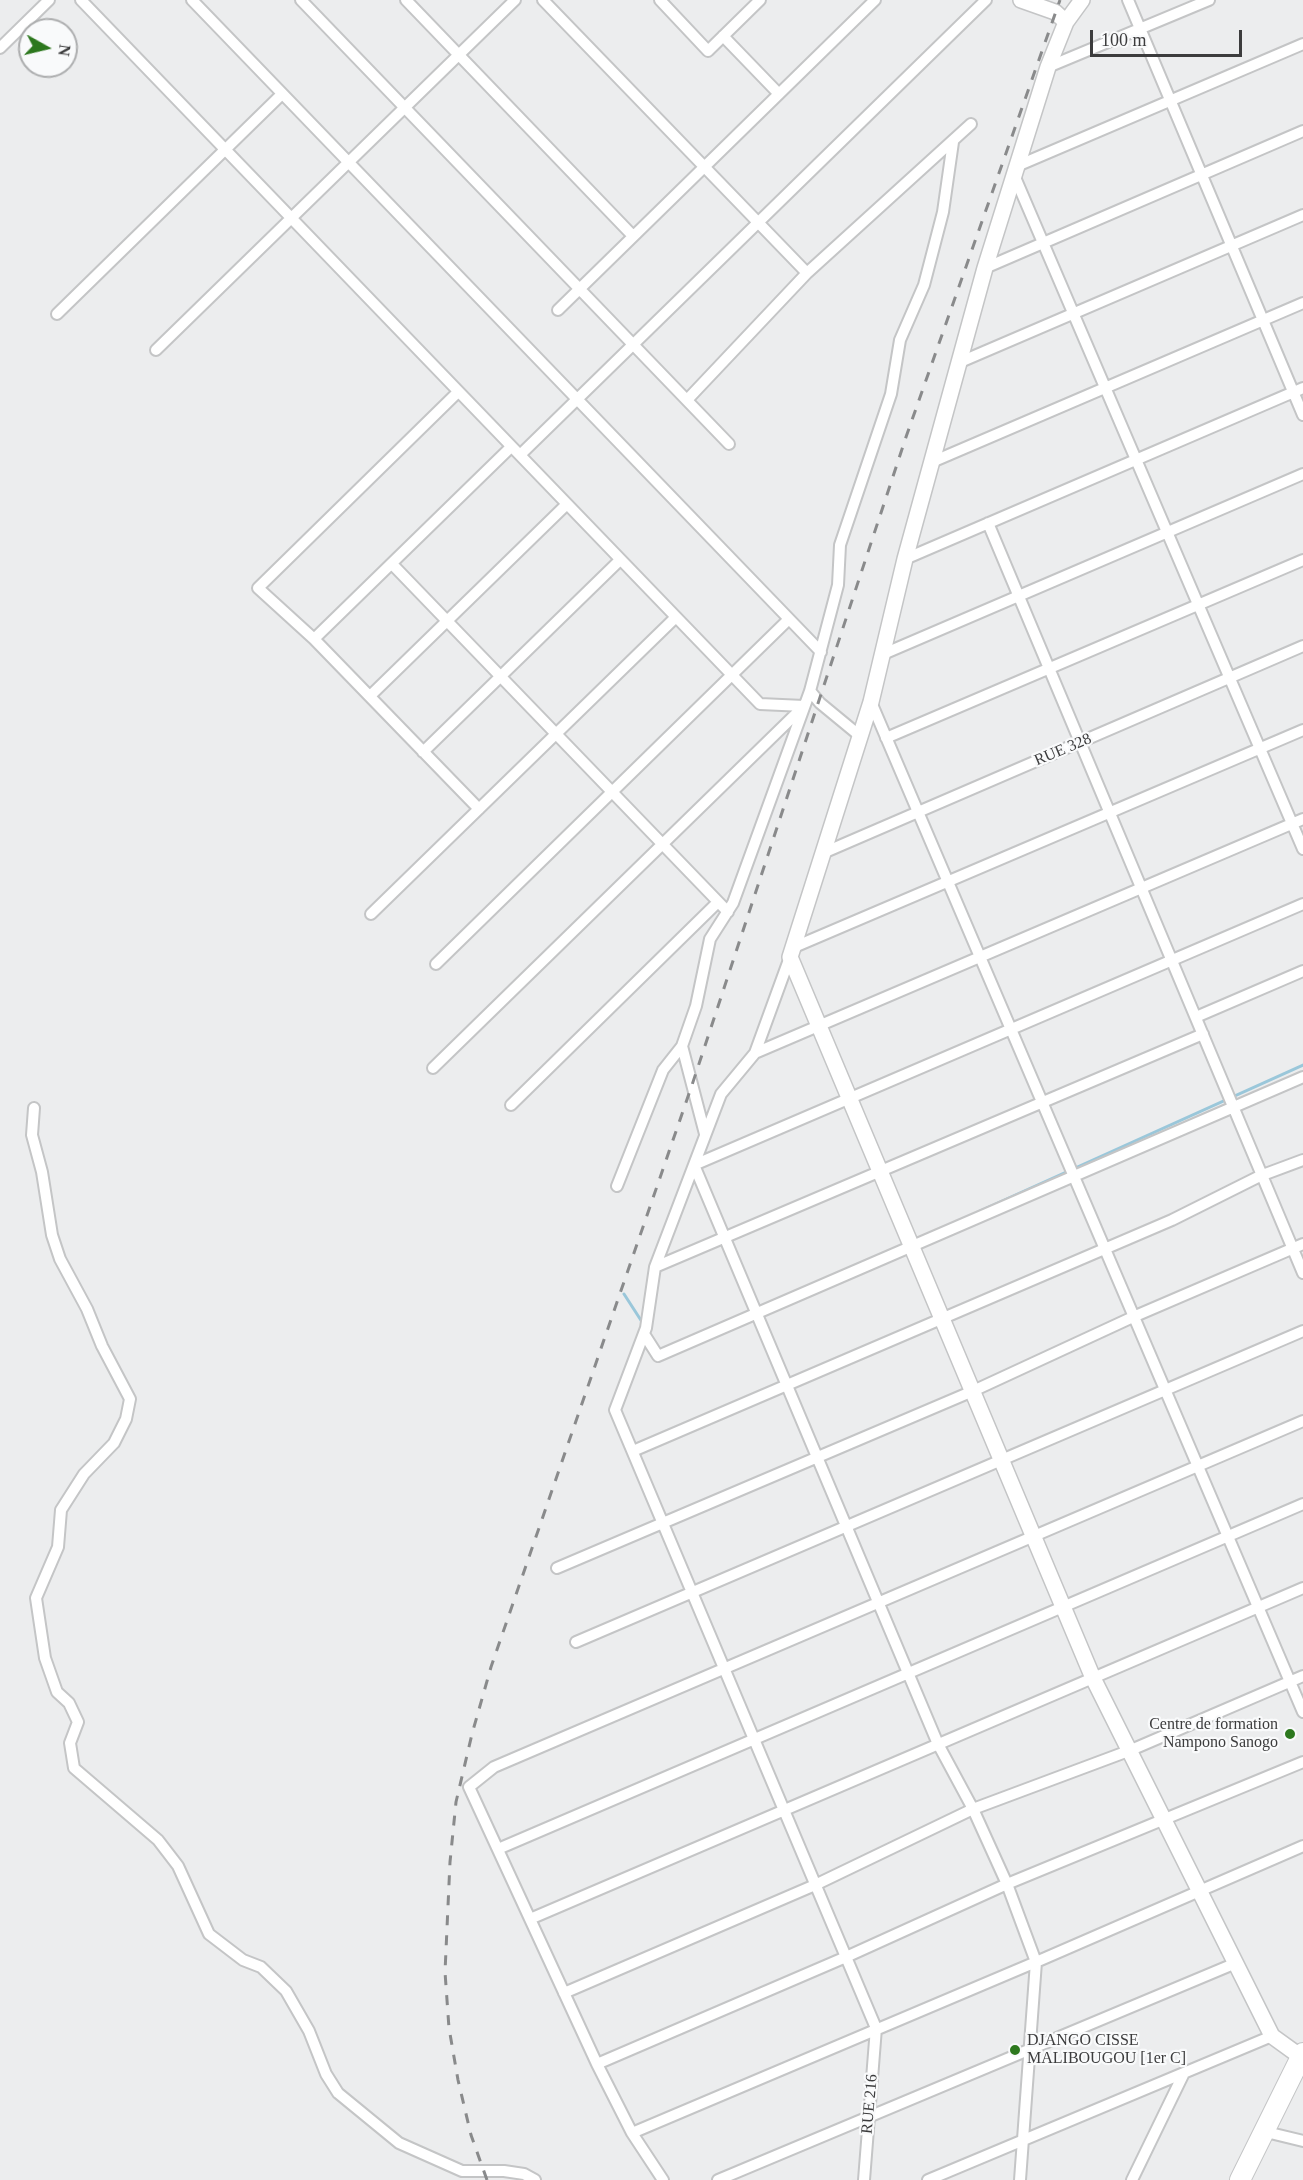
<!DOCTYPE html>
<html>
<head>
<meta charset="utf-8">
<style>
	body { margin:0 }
	#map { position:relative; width:1303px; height:2180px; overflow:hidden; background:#ecedee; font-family:Georgia,serif }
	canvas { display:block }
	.north { position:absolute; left:18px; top:18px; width:60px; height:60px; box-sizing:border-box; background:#f9fafb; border:2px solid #adaeaf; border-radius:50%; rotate:98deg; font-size:16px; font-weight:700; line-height:24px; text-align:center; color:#3c3c3d }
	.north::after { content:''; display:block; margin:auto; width:21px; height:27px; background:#2d781e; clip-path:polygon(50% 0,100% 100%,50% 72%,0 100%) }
	.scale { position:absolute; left:1090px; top:30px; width:152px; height:27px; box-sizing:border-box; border:3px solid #3c3c3d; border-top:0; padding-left:8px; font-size:18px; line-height:21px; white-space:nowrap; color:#3c3c3d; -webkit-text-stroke:4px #f9fafb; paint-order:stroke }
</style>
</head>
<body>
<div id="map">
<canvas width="1303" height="2180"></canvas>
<div class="north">N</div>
<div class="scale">100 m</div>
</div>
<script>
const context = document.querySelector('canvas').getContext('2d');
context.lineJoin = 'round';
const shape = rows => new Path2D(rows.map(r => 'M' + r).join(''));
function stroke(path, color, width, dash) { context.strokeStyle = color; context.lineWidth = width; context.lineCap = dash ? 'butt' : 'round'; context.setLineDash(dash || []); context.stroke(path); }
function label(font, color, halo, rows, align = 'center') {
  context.font = font + ' Georgia,serif'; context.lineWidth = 4.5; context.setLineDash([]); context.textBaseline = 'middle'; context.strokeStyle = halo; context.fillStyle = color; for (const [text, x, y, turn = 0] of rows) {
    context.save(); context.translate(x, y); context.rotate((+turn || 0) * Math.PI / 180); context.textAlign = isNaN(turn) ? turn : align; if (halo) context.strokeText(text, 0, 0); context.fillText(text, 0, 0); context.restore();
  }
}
const stream = shape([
	[980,1211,1303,1065],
	[624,1294,644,1325]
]);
const street = shape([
	[81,0,760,704,804,706],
	[192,0,821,652],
	[301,0,729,444],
	[406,0,633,236],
	[543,0,807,273],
	[660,0,708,51,760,0],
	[1128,0,1303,415],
	[723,36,779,94],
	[0,48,49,0],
	[1048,67,1209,0],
	[1017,166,1303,44],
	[1014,175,1303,849],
	[985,268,1303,131],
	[558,310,875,0],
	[57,314,282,94],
	[156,350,515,0],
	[958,363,1303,215],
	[458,392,258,588,314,639,479,809],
	[687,400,807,273,971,124],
	[520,455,986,0],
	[932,462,1303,303],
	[988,523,1303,1273],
	[905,559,1303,388],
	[392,564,728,912],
	[314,639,511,447],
	[881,655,1303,474],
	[810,691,820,703,860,736],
	[370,696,567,504],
	[871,702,1303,1712],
	[886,738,1303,560],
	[423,752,620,560],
	[823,853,1303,646],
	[371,914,676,617],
	[792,948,1303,730],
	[790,957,755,1053,721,1094,655,1267,646,1328,615,1410,876,2028,864,2180],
	[436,964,789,619],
	[1196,1017,1303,971],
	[682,1046,705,1134],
	[755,1053,1303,819],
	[433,1068,802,708],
	[511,1105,718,902],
	[34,1108,32,1135,42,1172,52,1235,60,1259,87,1309,102,1346,130,1399,126,1419,114,1443,84,1474,61,1510,58,1547,36,1598,45,1658,57,1692,69,1703,78,1722,70,1743,74,1768,158,1840,178,1866,209,1934,243,1960,261,1967,286,1991,309,2031,326,2074,338,2093,399,2143,462,2171,504,2171,524,2174,535,2180],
	[617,1186,663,1070,682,1046,696,1006,710,939,733,903,810,691,838,585,840,545,891,394,900,340,924,285,943,212,953,142],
	[655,1267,1203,1034],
	[644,1334,658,1356,1303,1077],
	[633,1451,1172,1220,1260,1176,1303,1160],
	[557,1568,973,1391,1133,1317,1303,1244],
	[576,1642,1303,1331],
	[498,1849,1303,1504],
	[530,1919,1303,1588],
	[564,1993,815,1885,973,1809,1131,1750,1303,1676],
	[597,2064,846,1957,1007,1884,1303,1762],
	[1262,2131,1303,2141],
	[632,2133,1036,1962,1303,1846],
	[663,2180,632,2133,597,2064,469,1787,494,1767,1303,1421],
	[718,2180,1236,1963],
	[928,2180,1272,2036],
	[1020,2180,1036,1962,1007,1884,973,1809,938,1744,694,1165,1303,904],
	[1132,2180,1184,2073]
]);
const secondary = shape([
	[1021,0,1055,12,1066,22],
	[1082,0,1066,22,1048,67,985,268,905,559,871,702,790,957,1093,1678,1272,2036,1301,2057]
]);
const highway = shape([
	[1240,2180,1303,2053]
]);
const rail = shape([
	[487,2180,471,2135,458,2080,449,2028,445,1972,450,1862,456,1802,472,1734,491,1667,692,1085,906,437,1060,0]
]);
const markers = [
	[1290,1734,6,"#2d781e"],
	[1015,2050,6,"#2d781e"]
];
const streetNames = [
	["RUE 328",1063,750,-23],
	["RUE 216",870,2104,-85]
];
const poiNames = [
	["Centre de formation",1278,1725],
	["Nampono Sanogo",1278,1743],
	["DJANGO CISSE",1027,2041,"left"],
	["MALIBOUGOU [1er C]",1027,2059,"left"]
];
stroke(stream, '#9ac7da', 3);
stroke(street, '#c4c5c6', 14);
stroke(secondary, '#c4c5c6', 18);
stroke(highway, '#c4c5c6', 22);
stroke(street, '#fff', 10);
stroke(secondary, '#fff', 15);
stroke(highway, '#fff', 20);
stroke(rail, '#898a8b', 3, [10, 10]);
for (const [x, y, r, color] of markers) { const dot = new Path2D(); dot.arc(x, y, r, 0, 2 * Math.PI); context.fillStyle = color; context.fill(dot); stroke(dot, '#f9fafb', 2); }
label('16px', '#3c3c3d', '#f9fafb', streetNames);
label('16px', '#3c3c3d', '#f9fafb', poiNames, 'right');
</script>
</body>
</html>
